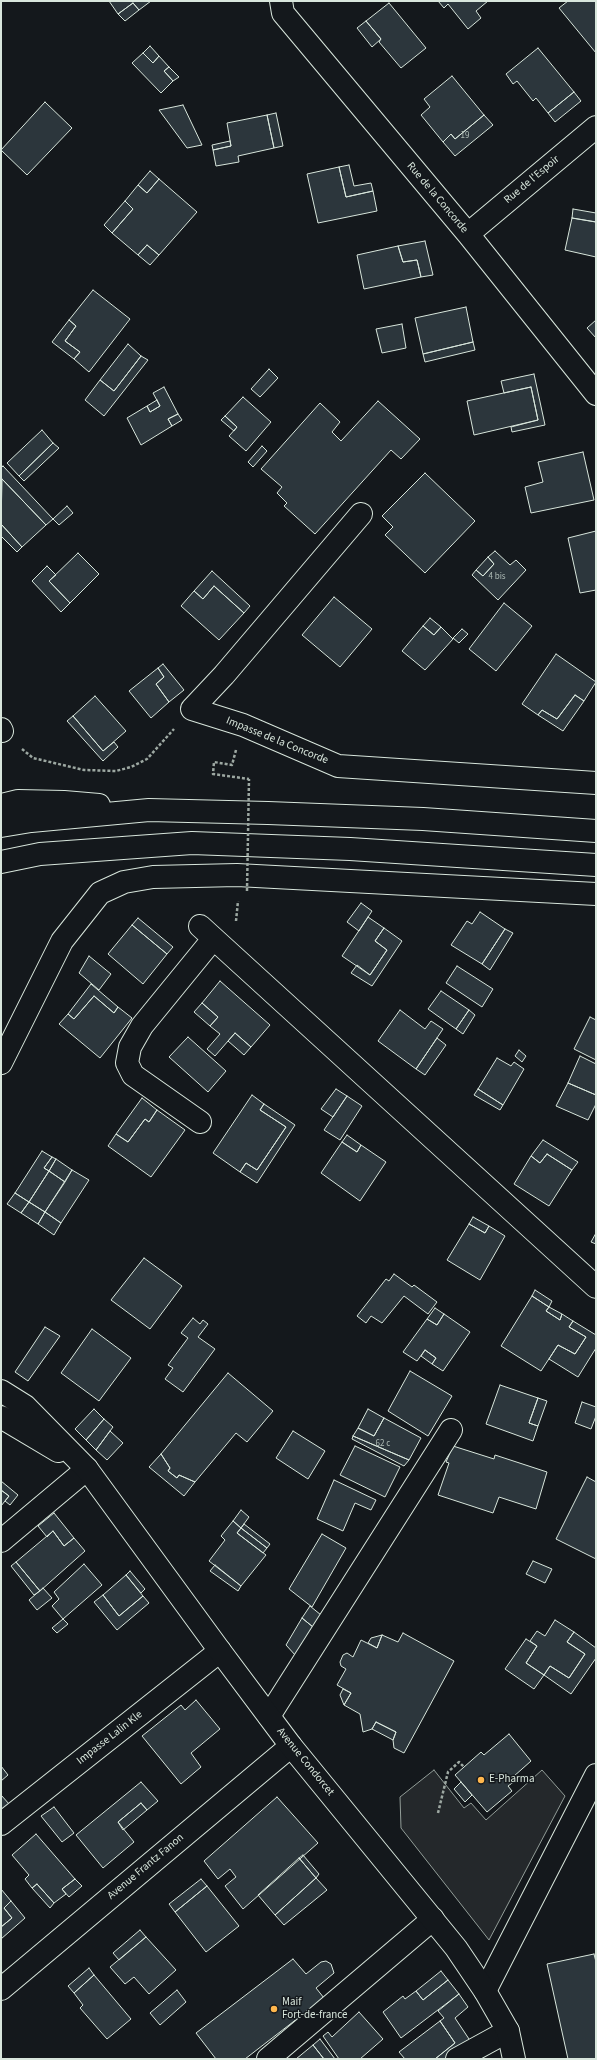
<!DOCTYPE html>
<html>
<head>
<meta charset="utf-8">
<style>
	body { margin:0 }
	#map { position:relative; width:597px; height:2060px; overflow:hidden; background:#14181c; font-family:"Source Sans 3",sans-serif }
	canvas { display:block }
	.frame { position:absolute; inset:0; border:2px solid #d8e6dc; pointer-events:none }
</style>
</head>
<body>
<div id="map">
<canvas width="597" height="2060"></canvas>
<div class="frame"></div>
</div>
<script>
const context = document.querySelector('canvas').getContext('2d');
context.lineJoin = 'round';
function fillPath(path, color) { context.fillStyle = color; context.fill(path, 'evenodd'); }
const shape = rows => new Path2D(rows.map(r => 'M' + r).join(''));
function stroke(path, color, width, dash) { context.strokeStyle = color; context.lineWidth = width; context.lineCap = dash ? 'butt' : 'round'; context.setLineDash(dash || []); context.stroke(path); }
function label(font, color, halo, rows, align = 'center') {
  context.font = font + ' "Source Sans 3",sans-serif'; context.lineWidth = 3; context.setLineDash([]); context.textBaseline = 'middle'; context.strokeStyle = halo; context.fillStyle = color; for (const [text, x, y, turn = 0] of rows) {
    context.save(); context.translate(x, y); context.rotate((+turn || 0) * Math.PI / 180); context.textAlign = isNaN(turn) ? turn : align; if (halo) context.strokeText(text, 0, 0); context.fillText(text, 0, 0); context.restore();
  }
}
const parking = shape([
	[434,1770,464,1808,471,1803,486,1820,542,1770,565,1796,489,1940,401,1828,400,1797,434,1770]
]);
const building = shape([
	[109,1,151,1,139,10,133,3,118,14,109,1],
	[438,1,488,1,476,11,481,18,468,29,448,4,444,8,438,1],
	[568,1,596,1,596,53,559,8,568,1],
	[133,3,139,10,125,21,118,14,133,3],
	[389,3,426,48,401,68,379,42,381,39,366,21,389,3],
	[366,21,381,39,372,47,357,28,366,21],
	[150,46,159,56,153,63,143,53,150,46],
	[538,48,574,92,548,113,536,98,533,101,517,81,513,84,506,74,538,48],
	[143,53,153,63,159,56,169,67,164,71,173,81,161,93,132,63,143,53],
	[169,67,179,77,173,81,164,71,169,67],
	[452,76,484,115,455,139,451,134,443,142,421,115,430,107,424,99,452,76],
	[574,92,581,101,555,122,548,113,574,92],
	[45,102,72,128,27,175,1,150,45,102],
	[183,105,202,145,187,148,159,110,183,105],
	[276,113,283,146,274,148,267,115,276,113],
	[267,115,274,148,238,156,239,162,216,166,213,150,231,146,227,123,267,115],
	[484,115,493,125,455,156,443,142,451,134,455,139,484,115],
	[230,141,231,146,213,150,212,145,230,141],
	[349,165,354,186,371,183,373,191,346,197,339,167,349,165],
	[339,167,346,197,373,191,377,211,318,223,307,174,339,167],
	[150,171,159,179,147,193,138,185,150,171],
	[159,179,197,212,159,255,147,245,138,255,112,233,133,209,125,201,138,185,147,193,159,179],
	[125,201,133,209,112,233,104,225,125,201],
	[573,209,596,213,596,222,572,218,573,209],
	[572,218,596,222,596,257,565,250,572,218],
	[425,241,433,275,421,277,417,260,403,262,398,246,425,241],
	[147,245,159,255,150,265,138,255,147,245],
	[398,246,403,262,417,260,421,277,364,289,357,255,398,246],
	[93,290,130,319,89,372,74,359,80,352,65,341,76,326,69,320,93,290],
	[466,307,473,342,423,354,415,318,466,307],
	[69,320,76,326,65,341,80,352,74,359,52,342,69,320],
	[596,320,596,338,587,328,596,320],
	[402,324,406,348,382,353,376,329,402,324],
	[473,342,475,350,425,362,423,354,473,342],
	[128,344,141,356,114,391,100,380,128,344],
	[141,356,148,360,104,416,85,400,100,380,114,391,141,356],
	[269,369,278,378,260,397,251,389,269,369],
	[534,374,545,425,512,432,511,427,538,420,531,387,504,393,501,381,534,374],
	[164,387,178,414,168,419,172,426,141,445,127,418,147,406,150,412,160,406,153,393,164,387],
	[531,387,538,420,474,435,467,401,531,387],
	[243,397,271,422,246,451,229,436,237,427,225,416,243,397],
	[157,400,160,406,150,412,147,406,157,400],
	[378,401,420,439,401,459,391,450,315,534,284,506,287,503,277,493,282,487,261,469,320,403,340,422,332,432,341,441,378,401],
	[178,414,182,420,172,426,168,419,178,414],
	[225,416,237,427,234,431,221,420,225,416],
	[42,430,53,443,19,476,7,463,42,430],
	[53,443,59,448,24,481,19,476,53,443],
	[262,446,267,451,253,467,248,462,262,446],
	[583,452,594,500,531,513,525,487,543,482,538,462,583,452],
	[3,466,53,519,46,525,2,479,1,481,1,468,3,466],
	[425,473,475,521,425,573,385,535,393,527,382,516,425,473],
	[2,479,46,525,22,547,1,524,2,479],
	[67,506,73,513,59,525,53,519,67,506],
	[1,524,22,547,17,552,1,536,1,524],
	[596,531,596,590,580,593,568,538,596,531],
	[495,551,510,565,516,560,526,570,498,600,472,575,476,570,483,576,494,564,488,557,495,551],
	[78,553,99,574,70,603,49,581,78,553],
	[488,557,494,564,483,576,476,570,488,557],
	[47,566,56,575,49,581,70,603,61,612,32,581,47,566],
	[212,571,250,606,244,613,214,586,203,599,194,591,212,571],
	[214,586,244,613,219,640,181,606,194,591,203,599,214,586],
	[334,597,372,629,340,667,302,635,334,597],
	[504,603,532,626,496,671,469,649,504,603],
	[430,618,441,627,434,635,423,626,430,618],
	[423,626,434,635,441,627,453,639,425,670,402,651,423,626],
	[462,629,468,634,459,643,453,638,462,629],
	[556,654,596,682,584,701,575,695,557,719,542,710,538,715,522,704,556,654],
	[163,664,184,690,169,702,156,684,164,677,158,668,163,664],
	[158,668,164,677,156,684,169,702,151,718,129,691,158,668],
	[575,695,584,701,563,731,538,715,542,710,557,719,575,695],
	[95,696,126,731,103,751,73,716,95,696],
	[73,716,103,751,114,742,118,747,103,761,67,721,73,716],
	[361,903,372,911,359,931,347,922,361,903],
	[480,912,505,929,482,964,451,945,467,921,472,924,480,912],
	[368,917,384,928,375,941,387,950,370,975,342,956,368,917],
	[138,918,173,947,167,954,132,925,138,918],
	[132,925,167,954,143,984,108,954,132,925],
	[384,928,402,941,372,986,351,973,357,965,370,975,387,950,375,941,384,928],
	[505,929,513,933,490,970,482,964,505,929],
	[89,956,111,974,99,990,79,973,89,956],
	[457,966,493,989,482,1007,446,983,457,966],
	[220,981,270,1025,251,1047,235,1033,215,1056,207,1049,220,1034,210,1026,218,1017,202,1003,220,981],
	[91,984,118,1007,114,1013,94,996,74,1019,68,1014,91,984],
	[441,991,469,1010,456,1029,428,1009,441,991],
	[94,996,114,1013,118,1007,132,1018,100,1058,59,1024,68,1014,74,1019,94,996],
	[202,1003,218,1017,210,1026,194,1012,202,1003],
	[400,1010,425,1029,431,1021,443,1029,416,1069,378,1041,400,1010],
	[469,1010,475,1015,463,1034,456,1029,469,1010],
	[590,1017,596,1020,596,1060,574,1049,590,1017],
	[235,1033,251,1047,244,1055,228,1041,235,1033],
	[188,1037,226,1071,208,1092,169,1057,188,1037],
	[437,1038,446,1045,425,1075,416,1069,437,1038],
	[519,1050,526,1056,522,1062,515,1056,519,1050],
	[580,1056,596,1064,596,1095,568,1083,580,1056],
	[497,1058,511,1066,514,1062,524,1069,503,1105,478,1089,497,1058],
	[568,1083,596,1095,596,1104,588,1120,556,1106,568,1083],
	[336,1089,347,1096,333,1117,321,1109,336,1089],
	[478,1089,503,1105,500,1110,474,1095,478,1089],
	[252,1095,264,1104,260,1110,286,1127,257,1170,246,1163,240,1172,213,1153,252,1095],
	[347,1096,362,1106,340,1140,324,1130,347,1096],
	[142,1098,157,1110,149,1122,145,1119,128,1142,116,1134,142,1098],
	[264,1104,295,1125,257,1183,240,1172,246,1163,257,1170,286,1127,260,1110,264,1104],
	[157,1110,185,1130,151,1177,108,1146,116,1134,128,1142,145,1119,149,1122,157,1110],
	[347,1135,361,1145,357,1152,342,1142,347,1135],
	[543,1140,578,1162,572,1170,547,1154,540,1163,531,1156,543,1140],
	[342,1142,357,1152,361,1145,386,1162,360,1201,321,1173,342,1142],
	[42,1151,52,1157,44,1168,49,1171,29,1202,15,1193,42,1151],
	[547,1154,572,1170,549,1206,514,1184,531,1156,540,1163,547,1154],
	[52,1157,56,1159,49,1171,44,1168,52,1157],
	[56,1159,72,1170,65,1182,49,1171,56,1159],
	[72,1170,89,1180,61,1223,45,1212,72,1170],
	[49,1171,65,1182,45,1212,29,1202,49,1171],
	[15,1193,29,1202,21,1213,7,1204,15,1193],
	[29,1202,45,1212,38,1224,21,1213,29,1202],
	[45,1212,61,1223,54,1235,38,1224,45,1212],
	[473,1217,489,1226,485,1233,469,1224,473,1217],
	[469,1224,485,1233,489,1226,505,1236,480,1280,447,1260,469,1224],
	[596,1233,596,1244,591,1242,596,1233],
	[144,1258,182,1286,150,1329,111,1300,144,1258],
	[394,1274,412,1287,414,1285,437,1302,428,1314,404,1296,382,1323,371,1316,366,1323,357,1316,386,1279,389,1281,394,1274],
	[535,1290,552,1301,549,1307,532,1296,535,1290],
	[532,1296,549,1307,546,1311,560,1320,562,1314,573,1321,569,1327,586,1337,575,1354,558,1345,541,1371,501,1346,532,1296],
	[549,1307,562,1314,560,1320,546,1311,549,1307],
	[435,1308,444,1314,437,1325,427,1319,435,1308],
	[444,1314,470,1332,443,1371,432,1364,436,1358,425,1350,417,1361,403,1352,427,1319,437,1325,444,1314],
	[193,1318,200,1324,203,1320,208,1324,198,1337,215,1349,183,1392,165,1379,173,1368,168,1365,188,1338,181,1333,193,1318],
	[573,1321,596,1335,596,1348,578,1377,549,1359,558,1345,575,1354,586,1337,569,1327,573,1321],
	[45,1327,60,1336,28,1381,15,1372,45,1327],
	[92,1329,131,1358,99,1401,61,1373,92,1329],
	[425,1350,436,1358,432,1364,421,1356,425,1350],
	[410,1371,452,1396,428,1436,388,1411,410,1371],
	[228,1373,273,1411,247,1442,236,1433,195,1482,179,1475,177,1478,168,1471,170,1468,161,1454,228,1373],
	[500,1385,538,1398,529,1423,538,1426,533,1441,486,1424,500,1385],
	[538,1398,547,1401,538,1426,529,1423,538,1398],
	[582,1402,596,1407,596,1416,591,1429,575,1423,582,1402],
	[94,1409,104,1419,86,1440,75,1429,94,1409],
	[368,1409,384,1418,374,1436,358,1428,368,1409],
	[384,1418,421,1438,409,1460,353,1436,358,1428,374,1436,384,1418],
	[104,1419,113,1427,96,1450,86,1440,104,1419],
	[110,1431,123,1443,107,1460,96,1450,110,1431],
	[293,1431,325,1451,308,1479,276,1458,293,1431],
	[353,1436,409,1460,404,1466,352,1439,353,1436],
	[355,1446,400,1467,385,1497,340,1475,355,1446],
	[453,1446,494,1459,495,1455,547,1472,536,1509,499,1497,493,1513,438,1495,449,1463,446,1462,453,1446],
	[161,1454,170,1468,168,1471,177,1478,179,1475,195,1482,184,1496,149,1467,161,1454],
	[587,1477,596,1482,596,1559,556,1539,587,1477],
	[334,1480,376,1500,371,1510,355,1503,343,1531,317,1519,334,1480],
	[1,1481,18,1495,10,1505,5,1501,9,1496,1,1490,1,1481],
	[1,1490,9,1496,1,1506,1,1490],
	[241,1510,249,1517,241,1528,233,1521,241,1510],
	[54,1513,74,1538,64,1546,53,1531,47,1537,38,1526,54,1513],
	[233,1521,241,1528,237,1533,266,1555,241,1586,209,1561,225,1540,221,1536,233,1521],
	[244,1524,270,1544,267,1548,241,1528,244,1524],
	[241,1528,267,1548,263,1553,237,1533,241,1528],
	[53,1531,64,1546,74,1538,85,1551,40,1591,16,1562,53,1531],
	[322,1534,346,1548,312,1607,289,1589,322,1534],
	[533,1561,552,1569,545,1583,526,1574,533,1561],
	[16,1562,40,1591,34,1595,11,1566,16,1562],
	[84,1564,102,1585,63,1619,52,1606,59,1599,54,1592,84,1564],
	[215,1565,241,1586,238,1591,210,1571,215,1565],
	[130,1571,145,1589,141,1593,126,1575,130,1571],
	[126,1575,143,1596,119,1616,103,1595,126,1575],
	[43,1588,52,1598,37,1610,29,1600,43,1588],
	[103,1595,119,1616,143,1596,149,1603,117,1630,94,1602,103,1595],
	[310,1606,321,1615,313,1627,302,1618,310,1606],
	[302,1618,313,1627,296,1656,286,1645,302,1618],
	[63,1619,68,1624,57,1633,52,1628,63,1619],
	[555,1620,574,1632,567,1642,585,1654,569,1678,550,1666,544,1675,526,1663,537,1646,530,1641,537,1631,545,1636,555,1620],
	[574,1632,596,1648,596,1658,571,1694,544,1675,550,1666,569,1678,585,1654,567,1642,574,1632],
	[403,1633,454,1661,404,1753,394,1748,393,1740,396,1732,376,1722,372,1729,363,1732,360,1714,344,1705,351,1693,337,1685,346,1669,341,1666,340,1662,343,1655,347,1653,353,1657,361,1640,377,1648,382,1635,398,1642,403,1633],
	[382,1635,377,1648,368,1643,371,1638,382,1635],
	[526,1639,537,1646,526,1663,544,1675,534,1689,505,1669,526,1639],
	[343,1689,351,1693,344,1705,340,1695,343,1689],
	[196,1700,220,1729,191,1753,201,1767,181,1784,142,1736,181,1705,185,1710,196,1700],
	[376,1722,396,1732,393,1740,372,1729,376,1722],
	[509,1734,531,1761,513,1777,515,1781,508,1786,512,1791,487,1812,455,1775,481,1752,484,1755,509,1734],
	[1,1766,8,1775,1,1781,1,1766],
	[141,1782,158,1801,147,1810,141,1803,118,1822,134,1842,103,1868,76,1835,141,1782],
	[461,1782,472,1795,465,1802,454,1789,461,1782],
	[1,1795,10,1805,1,1813,1,1795],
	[277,1797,318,1843,243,1909,225,1886,236,1877,230,1869,218,1879,204,1861,277,1797],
	[141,1803,147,1810,123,1830,118,1822,141,1803],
	[54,1807,74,1833,62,1842,41,1816,54,1807],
	[36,1834,75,1879,62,1889,66,1894,54,1903,37,1884,32,1888,25,1879,29,1875,12,1855,36,1834],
	[303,1855,319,1874,316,1878,299,1858,303,1855],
	[299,1858,316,1878,275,1915,258,1895,299,1858],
	[316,1878,327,1890,284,1925,275,1915,316,1878],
	[75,1879,82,1886,69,1897,62,1889,75,1879],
	[201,1879,207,1886,175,1912,169,1904,201,1879],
	[37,1884,54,1903,50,1908,32,1888,37,1884],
	[207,1886,239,1926,206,1952,175,1912,207,1886],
	[1,1889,11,1901,4,1908,12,1918,1,1927,1,1889],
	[11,1901,25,1918,1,1939,1,1927,12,1918,4,1908,11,1901],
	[140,1930,146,1937,119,1960,113,1953,140,1930],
	[146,1937,176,1970,149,1994,134,1977,125,1984,110,1967,146,1937],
	[594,1954,596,1962,596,2059,568,2059,547,1964,594,1954],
	[293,1959,306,1974,321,1962,326,1961,331,1964,334,1973,316,1988,324,1998,245,2059,216,2059,196,2033,293,1959],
	[89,1968,94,1975,74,1993,68,1986,89,1968],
	[441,1971,448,1980,423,2000,416,1991,441,1971],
	[94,1975,131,2019,107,2039,80,2008,83,2005,74,1993,94,1975],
	[448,1980,459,1994,401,2038,383,2012,403,1996,405,1999,416,1991,423,2000,448,1980],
	[177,1990,186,2002,160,2025,150,2013,177,1990],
	[459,1994,468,2007,455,2018,471,2042,449,2059,435,2059,455,2043,440,2021,444,2018,438,2011,459,1994],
	[359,2012,383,2039,360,2059,339,2059,323,2036,328,2032,332,2037,359,2012],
	[440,2021,455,2043,435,2059,405,2059,399,2052,440,2021],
	[320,2039,335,2059,324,2059,313,2045,320,2039],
	[313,2045,324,2059,296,2059,313,2045]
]);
const path = shape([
	[22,749,33,758,84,770,116,771,131,767,147,759,174,729],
	[236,750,232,765,214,762,213,774,249,779],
	[236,921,238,901],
	[438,1813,448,1772,459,1762,464,1767]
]);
const minor = shape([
	[281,1,283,13,468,234,596,394],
	[468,234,596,127],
	[361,514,224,675,192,709,243,725,338,766,596,783],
	[1,729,2,731],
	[200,926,596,1287],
	[200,1122,133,1075,127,1063,130,1047,142,1026,213,939],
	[1,1541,87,1469],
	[269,1716,451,1430],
	[1,1824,220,1651],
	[1,1989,291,1746],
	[485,1991,596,1775],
	[268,2059,433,1919],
	[457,2059,508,2031]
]);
const major = shape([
	[1,1391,25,1406,87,1469,220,1651,291,1746,456,1948,485,1991,508,2031,514,2059],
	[1,1417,58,1451]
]);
const highway = shape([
	[1,805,18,801,64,802,99,805],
	[1,826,31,821,149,810,268,813,423,819,596,831],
	[1,862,40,854,192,843,350,849,596,865],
	[1,1063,62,941,100,893,124,882,153,877,237,875,596,894]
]);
const pathBridge = shape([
	[247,891,249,779]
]);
const markers = [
	[481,1780,4,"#ffb74d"],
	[274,2009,4,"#ffb74d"]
];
const numberNames = [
	["19",465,136],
	["4 bis",497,577],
	["62 c",383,1444]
];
const streetNames = [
	["Rue de l'Espoir",532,180,-40],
	["Rue de la Concorde",437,198,50],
	["Impasse de la Concorde",277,741,22],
	["Impasse Lalin Kle",110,1738,-38],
	["Avenue Condorcet",305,1762,51],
	["Avenue Frantz Fanon",146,1867,-40]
];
const poiNames = [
	["E-Pharma",489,1780],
	["Maif",282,2003],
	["Fort-de-france",282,2016]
];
fillPath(parking, '#24282b');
stroke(parking, '#939e99', 1);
fillPath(building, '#2c363c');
stroke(building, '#d8e6dc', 1);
stroke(minor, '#d8e6dc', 24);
stroke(major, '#d8e6dc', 24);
stroke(highway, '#d8e6dc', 24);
stroke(path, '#9da8a2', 2.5, [3, 2]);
stroke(minor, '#14181c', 22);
stroke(major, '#14181c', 22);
stroke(highway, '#14181c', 22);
stroke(pathBridge, '#9da8a2', 2.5, [3, 2]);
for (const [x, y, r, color] of markers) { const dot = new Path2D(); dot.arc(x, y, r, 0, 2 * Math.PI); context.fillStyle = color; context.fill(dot); stroke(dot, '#14181c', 1.5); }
label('9px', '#adbab4', null, numberNames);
label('11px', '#d8e6dc', '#14181c', streetNames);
label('11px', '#d8e6dc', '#14181c', poiNames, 'left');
</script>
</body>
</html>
